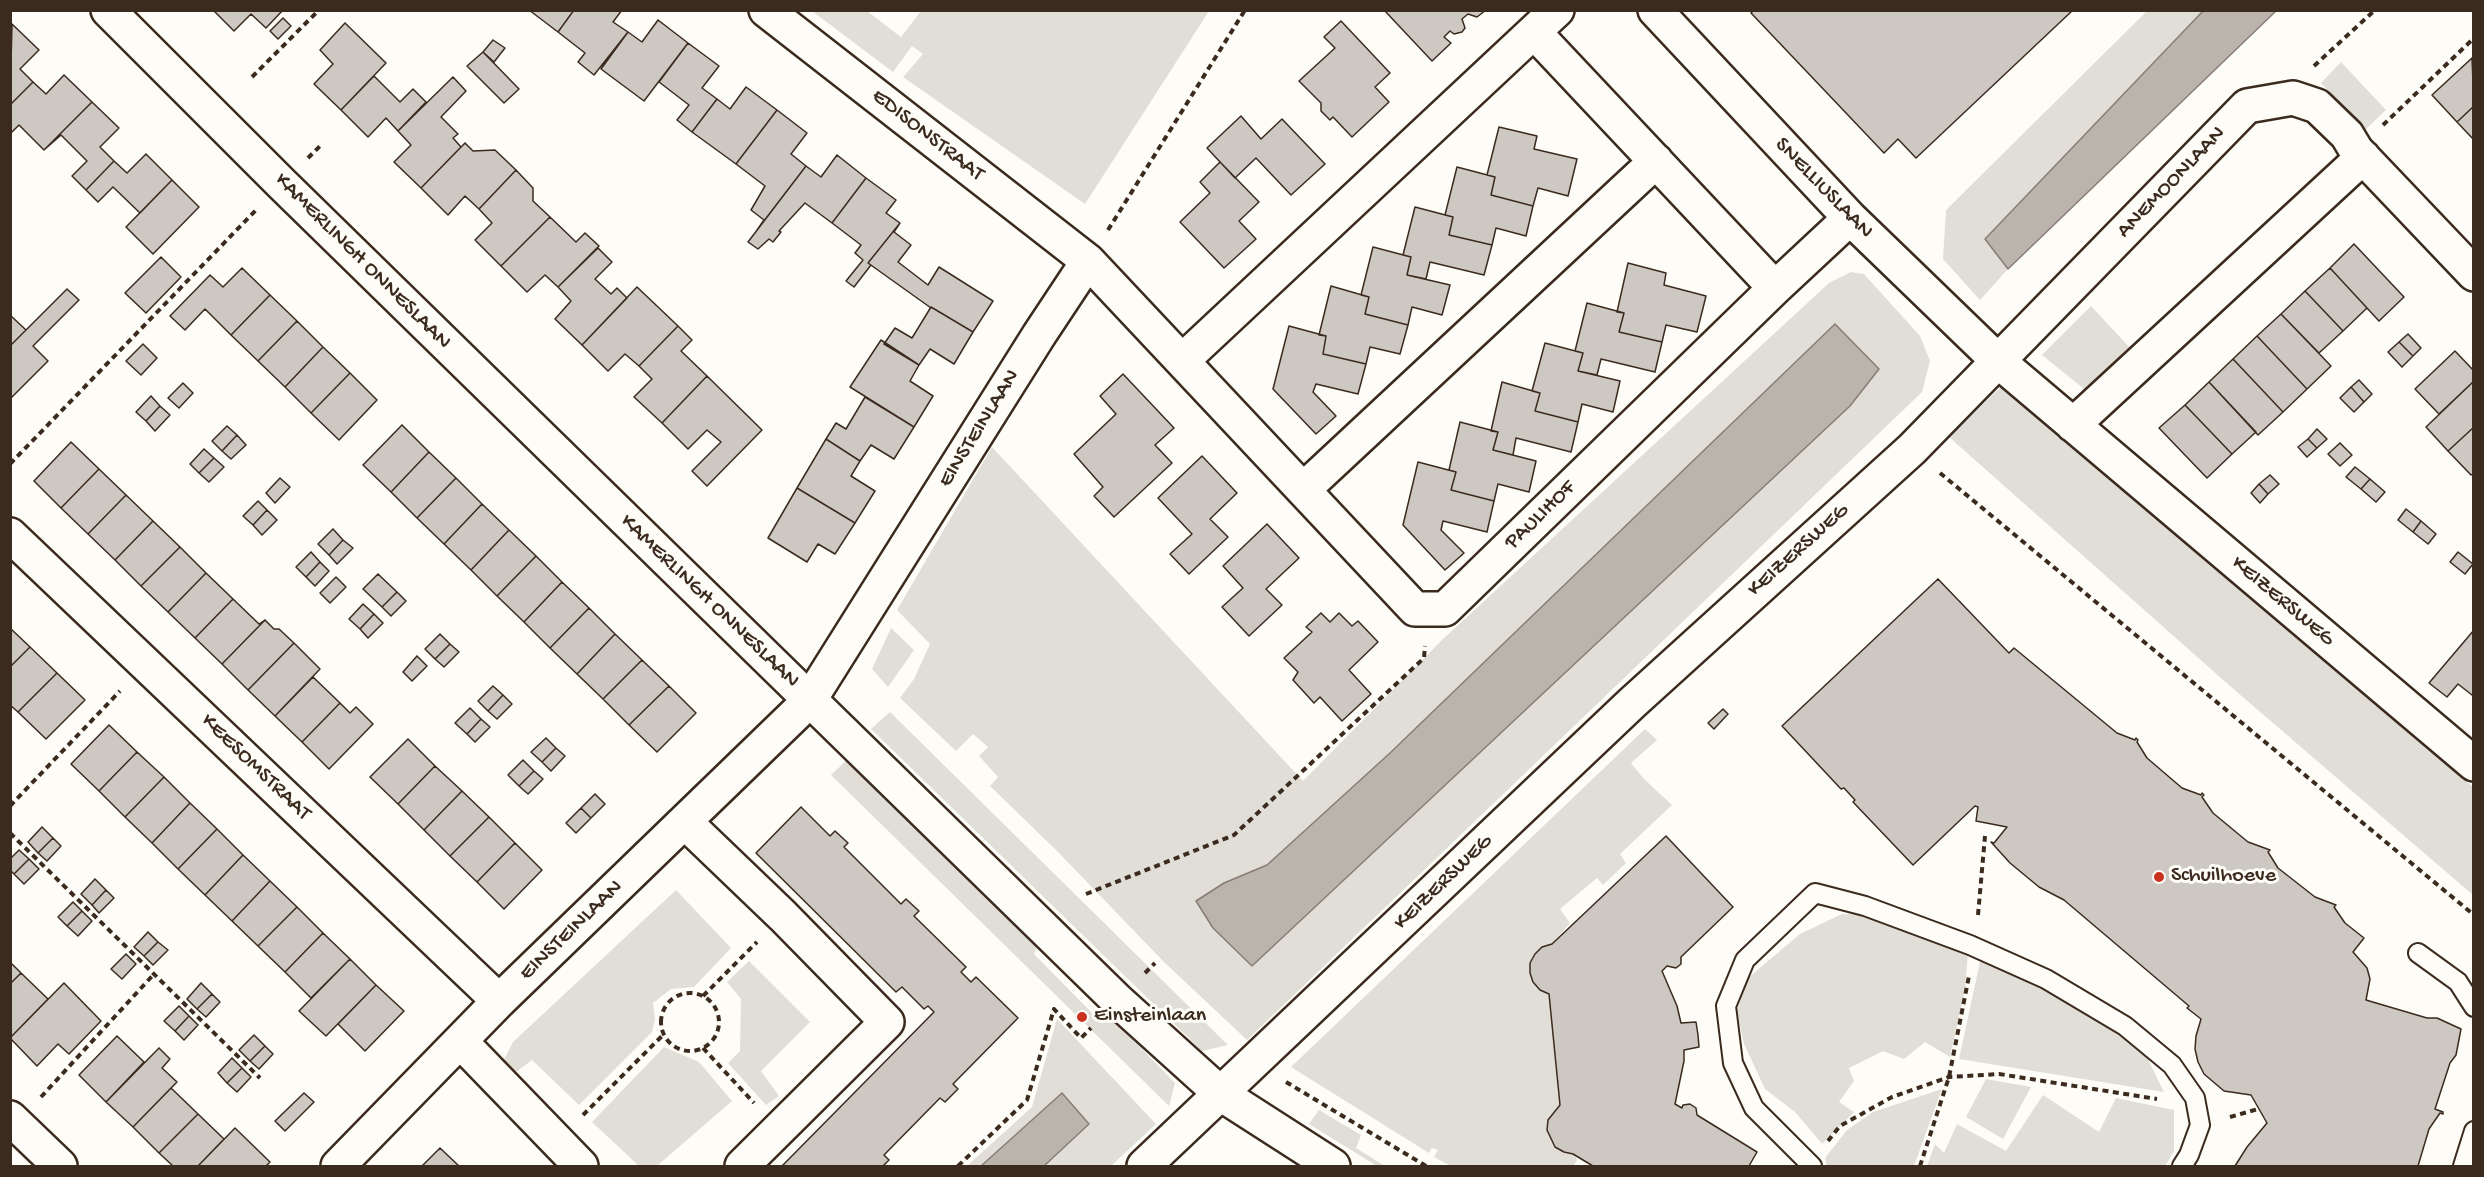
<!DOCTYPE html>
<html>
<head>
<meta charset="utf-8">
<style>
	body { margin:0 }
	#map { position:relative; width:2484px; height:1177px; overflow:hidden; background:#fdfcf7; font-family:"Gochi Hand",sans-serif }
	canvas { display:block }
	.frame { position:absolute; inset:0; border:12px solid #3b2a1e; pointer-events:none }
</style>
</head>
<body>
<div id="map">
<canvas width="2484" height="1177"></canvas>
<div class="frame"></div>
</div>
<script>
const context = document.querySelector('canvas').getContext('2d');
context.lineJoin = 'round';
function fillPath(path, color) { context.fillStyle = color; context.fill(path, 'evenodd'); }
const shape = rows => new Path2D(rows.map(r => 'M' + r).join(''));
function stroke(path, color, width, dash) { context.strokeStyle = color; context.lineWidth = width; context.lineCap = dash ? 'butt' : 'round'; context.setLineDash(dash || []); context.stroke(path); }
function label(font, color, halo, rows, align = 'center') {
  context.font = font + ' "Gochi Hand",sans-serif'; context.lineWidth = 6; context.setLineDash([]); context.textBaseline = 'middle'; context.strokeStyle = halo; context.fillStyle = color; for (const [text, x, y, turn = 0] of rows) {
    context.save(); context.translate(x, y); context.rotate((+turn || 0) * Math.PI / 180); context.textAlign = isNaN(turn) ? turn : align; if (halo) context.strokeText(text, 0, 0); context.fillText(text, 0, 0); context.restore();
  }
}
const green = shape([
	[812,11,867,11,901,37,921,11,1209,11,1085,204,903,77,923,54,912,46,893,72],
	[2147,11,2203,11,1985,239,2008,269,1980,300,1943,259,1946,210],
	[2341,62,2386,110,2364,131,2321,83],
	[1851,272,1864,274,1920,336,1930,361,1922,392,1247,1040,1164,962,1058,852,990,786,998,777,979,756,988,747,973,734,956,751,900,698,914,679,930,644,897,610,992,447,1303,781,1443,639,1829,283],
	[1835,325,1213,928,1224,883,1267,865,1390,753],
	[2091,306,2131,349,2089,393,2042,355],
	[2008,380,2473,787,2473,895,2230,686,1949,437],
	[891,628,914,650,888,687,872,669],
	[890,712,1228,1045,1202,1051,871,729],
	[1645,729,1657,740,1631,763,1644,779,1672,805,1620,854,1626,863,1603,885,1597,878,1560,909,1570,923,1552,944,1560,1105,1577,1160,1574,1165,1576,1166,1451,1166,1434,1157,1438,1150,1432,1148,1429,1153,1291,1067],
	[849,758,1037,946,1034,954,1092,1013,1109,1015,1175,1083,1169,1106,831,775],
	[676,890,731,948,694,987,671,989,653,1003,655,1019,652,1032,579,1105,532,1060,508,1078,500,1067,513,1042],
	[1842,914,1871,915,1968,952,1965,989,1950,1057,1925,1042,1904,1059,1883,1051,1849,1068,1854,1081,1839,1102,1854,1112,1822,1144,1795,1112,1765,1089,1744,1044,1737,1011,1748,978,1800,934],
	[1981,957,2037,982,2103,1018,2145,1053,2164,1092,1959,1059],
	[749,961,810,1022,761,1071,779,1096,766,1105,728,1063,740,1051,741,999,727,982],
	[1057,1019,1156,1124,1111,1166,1044,1166,1089,1124,1062,1093,981,1166,967,1166,1032,1107],
	[664,1047,699,1062,732,1101,657,1166,639,1166,592,1122],
	[1986,1079,2031,1087,2003,1139,1966,1117],
	[1942,1089,1914,1166,1827,1166,1825,1158,1847,1130,1873,1112],
	[2043,1095,2099,1132,2116,1098,2174,1110,2174,1151,2165,1166,1927,1166,1935,1144,1944,1153,1957,1124,2006,1151],
	[1319,1110,1361,1135,1356,1148,1385,1166,1377,1166,1309,1124]
]);
const water = shape([
	[2203,11,2276,11,2008,269,1985,239,2203,11],
	[1835,324,1879,369,1850,406,1252,966,1213,928,1196,901,1224,883,1267,865,1390,753,1835,324],
	[1062,1093,1089,1124,1044,1166,981,1166,1062,1093]
]);
const building = shape([
	[213,10,283,10,266,28,251,14,234,31,213,10],
	[529,10,574,10,558,32,529,10],
	[574,10,622,10,613,22,628,32,594,75,578,62,585,53,558,32,574,10],
	[1384,10,1486,10,1477,17,1468,14,1462,19,1465,28,1462,32,1454,34,1450,31,1444,37,1451,43,1432,61,1384,10],
	[1754,10,2073,10,1916,158,1898,139,1884,153,1751,13,1754,10],
	[283,18,291,26,278,39,270,31,283,18],
	[658,20,688,43,644,101,601,69,628,32,642,42,658,20],
	[1341,21,1390,73,1375,87,1389,102,1352,137,1333,117,1330,120,1321,111,1321,103,1299,81,1335,48,1324,37,1341,21],
	[345,23,386,63,341,110,314,84,333,64,320,50,345,23],
	[12,24,39,50,20,69,33,82,10,105,12,24],
	[493,40,505,48,494,62,483,52,493,40],
	[688,43,719,66,702,88,717,99,692,132,677,120,689,105,659,82,688,43],
	[483,52,519,89,504,103,467,66,483,52],
	[2472,58,2474,106,2457,122,2432,95,2472,58],
	[64,75,92,102,44,150,19,125,10,134,10,105,33,82,46,94,64,75],
	[374,76,400,102,413,89,426,102,398,131,386,118,368,137,341,110,374,76],
	[453,77,466,91,441,117,458,134,453,138,461,147,421,188,394,162,411,145,398,131,453,77],
	[746,87,777,110,736,164,692,132,717,99,730,109,746,87],
	[92,102,119,128,100,147,114,161,86,190,72,176,87,161,61,135,44,150,92,102],
	[2474,106,2474,140,2457,122,2474,106],
	[777,110,807,133,791,154,806,166,757,230,764,220,751,210,765,186,736,164,777,110],
	[1241,116,1261,139,1282,119,1325,164,1291,195,1256,158,1235,178,1207,148,1241,116],
	[1499,127,1537,136,1534,149,1577,159,1568,196,1538,188,1533,206,1491,195,1495,177,1487,175,1499,127],
	[465,143,473,151,495,150,516,170,479,209,465,196,448,215,421,188,465,143],
	[146,154,172,180,140,213,113,187,98,202,86,190,114,161,127,173,146,154],
	[837,155,866,178,832,223,805,203,779,231,781,232,773,242,769,239,758,249,748,242,806,166,821,177,837,155],
	[1220,162,1259,202,1239,221,1256,239,1224,268,1180,222,1210,193,1200,182,1220,162],
	[1457,167,1495,177,1491,195,1533,206,1526,236,1496,228,1492,245,1449,235,1453,217,1445,215,1457,167],
	[516,170,533,188,533,201,550,217,501,266,475,240,492,223,479,209,516,170],
	[866,178,896,200,886,213,900,223,868,263,871,265,854,287,846,281,863,260,855,253,861,245,832,223,866,178],
	[172,180,199,207,153,254,126,227,172,180],
	[1415,207,1453,217,1449,235,1492,245,1484,275,1430,262,1426,279,1407,275,1411,257,1403,255,1415,207],
	[550,217,576,242,585,233,599,246,558,287,545,275,527,292,501,266,550,217],
	[900,223,894,232,911,245,898,262,928,285,939,267,993,301,973,332,931,307,931,308,868,263,900,223],
	[2354,244,2404,297,2379,321,2330,268,2354,244],
	[1373,247,1411,257,1407,275,1450,285,1442,315,1412,307,1408,325,1365,314,1369,297,1361,295,1373,247],
	[598,248,612,262,595,279,611,294,617,288,627,298,582,345,555,319,571,301,558,287,598,248],
	[161,257,181,277,146,313,125,293,161,257],
	[1628,263,1666,273,1664,285,1706,296,1697,332,1666,325,1662,342,1619,332,1624,313,1617,312,1628,263],
	[242,268,270,295,231,335,205,309,185,330,170,316,210,275,223,287,242,268],
	[2330,268,2367,308,2343,331,2305,291,2330,268],
	[1331,286,1369,297,1365,314,1408,325,1400,354,1370,347,1366,364,1323,354,1326,336,1319,335,1331,286],
	[637,287,678,326,639,366,625,354,608,371,582,345,637,287],
	[67,289,79,300,33,346,48,361,10,399,10,346,67,289],
	[2305,291,2343,331,2319,353,2281,314,2305,291],
	[270,295,297,321,258,361,231,335,270,295],
	[1587,303,1624,313,1619,332,1662,342,1655,372,1601,359,1597,375,1578,371,1583,353,1575,351,1587,303],
	[931,307,973,332,954,364,930,349,919,365,884,344,895,328,912,338,931,307],
	[2281,314,2331,366,2307,389,2257,336,2281,314],
	[10,315,26,330,10,346,10,315],
	[297,321,323,347,285,387,258,361,297,321],
	[678,326,692,340,681,351,707,376,662,423,634,397,652,379,639,366,678,326],
	[1289,326,1326,336,1323,354,1366,364,1358,394,1316,384,1313,392,1336,416,1316,434,1273,389,1289,326],
	[2408,334,2421,348,2413,356,2399,342,2408,334],
	[2257,336,2307,389,2283,412,2233,359,2257,336],
	[881,340,919,365,910,381,933,396,914,427,850,387,881,340],
	[2399,342,2413,356,2402,367,2388,352,2399,342],
	[1545,343,1583,353,1578,371,1620,381,1613,412,1582,404,1578,422,1535,411,1540,393,1532,391,1545,343],
	[143,344,157,358,141,375,126,361,143,344],
	[323,347,350,373,311,413,285,387,323,347],
	[2455,351,2474,371,2474,381,2439,414,2415,389,2455,351],
	[2233,359,2283,412,2258,435,2209,382,2233,359],
	[350,373,377,400,339,440,311,413,350,373],
	[1123,374,1174,428,1155,445,1172,463,1114,517,1094,496,1103,487,1074,454,1116,414,1100,396,1123,374],
	[707,376,762,430,707,486,692,471,721,442,707,430,688,449,662,423,707,376],
	[2359,380,2372,394,2364,402,2351,387,2359,380],
	[2474,381,2474,427,2448,451,2426,427,2474,381],
	[1502,382,1540,393,1535,411,1578,422,1571,452,1516,438,1513,455,1493,450,1498,432,1491,431,1502,382],
	[2209,382,2256,432,2232,454,2185,405,2209,382],
	[183,383,193,393,179,408,168,398,183,383],
	[2351,387,2364,402,2354,412,2340,398,2351,387],
	[151,396,160,406,146,421,136,412,151,396],
	[865,397,914,427,894,459,871,445,860,461,826,439,836,423,846,429,865,397],
	[2185,405,2232,454,2207,478,2159,428,2185,405],
	[160,406,170,415,155,431,146,421,160,406],
	[1460,422,1498,432,1493,450,1536,461,1529,492,1498,484,1494,501,1451,490,1456,472,1449,470,1460,422],
	[402,425,429,452,391,492,363,465,402,425],
	[227,426,237,435,222,451,212,441,227,426],
	[2474,427,2474,473,2471,475,2448,451,2474,427],
	[2317,429,2327,439,2317,448,2308,439,2317,429],
	[237,435,246,445,231,459,222,451,237,435],
	[826,439,860,461,851,476,875,491,855,523,797,488,826,439],
	[2308,439,2317,448,2307,457,2298,447,2308,439],
	[71,442,99,469,61,508,34,481,71,442],
	[2340,443,2352,455,2340,466,2328,454,2340,443],
	[204,449,214,458,199,473,190,464,204,449],
	[429,452,456,478,417,518,391,492,429,452],
	[1202,456,1237,493,1210,519,1228,537,1189,574,1170,554,1192,534,1158,498,1202,456],
	[214,458,224,467,209,482,199,473,214,458],
	[1418,462,1456,472,1451,490,1494,501,1487,532,1443,521,1441,530,1464,553,1445,570,1403,525,1418,462],
	[2355,467,2370,479,2361,489,2346,477,2355,467],
	[99,469,126,495,88,534,61,508,99,469],
	[2270,475,2279,484,2268,494,2259,484,2270,475],
	[280,478,290,487,275,503,266,493,280,478],
	[456,478,482,504,444,544,417,518,456,478],
	[2370,479,2385,492,2376,502,2361,489,2370,479],
	[2259,484,2268,494,2260,503,2251,493,2259,484],
	[797,488,855,523,835,554,818,544,807,562,768,538,797,488],
	[126,495,153,521,115,560,88,534,126,495],
	[258,501,267,510,253,525,243,516,258,501],
	[482,504,509,530,471,570,444,544,482,504],
	[2406,509,2421,521,2413,532,2398,520,2406,509],
	[267,510,277,520,262,535,253,525,267,510],
	[153,521,180,547,141,586,115,560,153,521],
	[2421,521,2436,534,2428,544,2413,532,2421,521],
	[1267,524,1299,558,1266,589,1282,605,1249,636,1222,607,1243,588,1223,566,1267,524],
	[333,529,343,540,329,555,318,544,333,529],
	[509,530,536,556,497,596,471,570,509,530],
	[343,540,353,548,337,564,329,555,343,540],
	[180,547,206,573,168,612,141,586,180,547],
	[311,552,320,562,306,577,296,567,311,552],
	[2458,552,2473,564,2465,574,2450,562,2458,552],
	[536,556,562,582,524,622,497,596,536,556],
	[320,562,329,571,315,586,306,577,320,562],
	[206,573,233,599,195,638,168,612,206,573],
	[378,574,397,592,382,607,363,589,378,574],
	[336,577,346,587,330,603,320,593,336,577],
	[1938,579,2009,653,2014,648,2117,733,2135,740,2136,738,2138,740,2137,742,2147,758,2182,788,2201,795,2202,793,2204,795,2202,797,2213,813,2248,842,2270,850,2268,852,2278,868,2315,897,2336,905,2334,907,2345,923,2364,938,2353,952,2367,968,2370,979,2366,1000,2427,1018,2437,1018,2461,1029,2456,1055,2450,1063,2435,1109,2443,1112,2443,1114,2440,1113,2429,1129,2418,1166,2235,1166,2247,1147,2267,1123,2251,1095,2224,1091,2204,1074,2198,1062,2195,1049,2196,1036,2201,1019,2187,1008,2189,1006,2064,900,2039,887,2010,863,1991,842,1994,843,2007,827,1976,821,1978,807,1975,806,1913,865,1853,802,1855,800,1844,788,1841,789,1782,726,1938,579],
	[562,582,589,608,550,648,524,622,562,582],
	[397,592,406,601,391,616,382,607,397,592],
	[233,599,259,624,265,620,222,664,195,638,233,599],
	[363,604,374,614,360,629,349,619,363,604],
	[589,608,615,634,577,674,550,648,589,608],
	[1321,613,1330,622,1339,613,1352,626,1358,621,1378,642,1349,670,1371,694,1342,721,1320,697,1314,703,1293,680,1298,672,1284,658,1312,632,1306,627,1321,613],
	[374,614,383,623,368,638,360,629,374,614],
	[265,620,274,629,279,629,294,643,248,690,222,664,265,620],
	[10,628,30,647,10,667,10,628],
	[2474,630,2474,693,2472,695,2458,684,2447,697,2429,683,2474,630],
	[440,634,450,644,435,659,425,649,440,634],
	[615,634,642,660,603,699,577,674,615,634],
	[294,643,320,669,275,716,248,690,294,643],
	[450,644,459,652,444,667,435,659,450,644],
	[30,647,57,673,18,712,10,705,10,667,30,647],
	[417,656,427,666,412,681,403,672,417,656],
	[642,660,669,686,629,725,603,699,642,660],
	[57,673,85,700,46,739,18,712,57,673],
	[313,677,340,703,302,742,275,716,313,677],
	[493,686,503,695,488,711,478,701,493,686],
	[669,686,696,713,657,752,629,725,669,686],
	[503,695,512,704,497,719,488,711,503,695],
	[340,703,350,713,356,707,373,724,329,769,302,742,340,703],
	[470,708,481,719,467,734,455,723,470,708],
	[1723,709,1728,714,1714,729,1708,723,1723,709],
	[481,719,490,727,475,742,467,734,481,719],
	[109,725,137,752,99,791,71,764,109,725],
	[546,738,556,748,542,762,531,752,546,738],
	[408,739,435,766,398,804,370,777,408,739],
	[556,748,565,756,551,771,542,762,556,748],
	[137,752,164,777,125,817,99,791,137,752],
	[523,760,534,771,519,786,508,775,523,760],
	[435,766,462,791,424,830,398,804,435,766],
	[534,771,543,779,528,794,519,786,534,771],
	[164,777,190,803,152,843,125,817,164,777],
	[462,791,489,817,450,856,424,830,462,791],
	[595,794,605,804,591,818,581,808,595,794],
	[190,803,217,829,178,869,152,843,190,803],
	[801,807,830,836,835,831,848,843,844,847,901,904,906,899,919,911,914,916,966,967,961,972,971,982,976,977,1018,1018,953,1084,958,1089,945,1102,940,1098,884,1155,889,1160,883,1166,782,1166,934,1012,928,1006,924,1009,902,987,896,992,756,853,801,807],
	[581,808,591,818,576,833,566,823,581,808],
	[489,817,515,843,477,882,450,856,489,817],
	[42,827,53,838,38,853,28,842,42,827],
	[217,829,243,855,205,895,178,869,217,829],
	[1666,836,1733,907,1681,957,1681,964,1676,968,1667,966,1662,971,1677,1006,1681,1023,1696,1022,1698,1035,1699,1047,1684,1050,1684,1061,1675,1104,1682,1108,1683,1105,1690,1104,1696,1108,1697,1115,1757,1152,1749,1166,1593,1166,1573,1154,1564,1152,1555,1147,1547,1130,1548,1120,1560,1105,1549,994,1540,990,1533,982,1530,973,1530,963,1535,954,1542,947,1552,944,1666,836],
	[53,838,61,846,47,861,38,853,53,838],
	[515,843,542,870,504,909,477,882,515,843],
	[19,850,29,859,14,874,10,870,10,859,19,850],
	[243,855,270,881,232,921,205,895,243,855],
	[29,859,39,869,24,884,14,874,29,859],
	[95,879,106,890,92,905,81,894,95,879],
	[270,881,297,907,258,946,232,921,270,881],
	[106,890,114,898,99,913,92,905,106,890],
	[73,902,82,911,67,926,58,917,73,902],
	[297,907,323,933,285,972,258,946,297,907],
	[82,911,92,921,78,936,67,926,82,911],
	[148,932,158,942,144,956,134,947,148,932],
	[323,933,350,959,311,998,285,972,323,933],
	[158,942,168,950,153,965,144,956,158,942],
	[126,954,136,964,122,979,111,969,126,954],
	[350,959,376,985,326,1036,299,1011,350,959],
	[10,962,21,973,10,984,10,962],
	[21,973,48,999,10,1038,10,984,21,973],
	[64,983,101,1021,69,1054,58,1044,37,1066,10,1038,64,983],
	[201,983,212,994,197,1009,187,999,201,983],
	[376,985,404,1011,365,1051,338,1024,376,985],
	[212,994,220,1002,206,1017,197,1009,212,994],
	[179,1006,189,1016,175,1031,164,1021,179,1006],
	[189,1016,198,1025,184,1040,175,1031,189,1016],
	[254,1035,265,1046,250,1061,239,1050,254,1035],
	[117,1036,144,1062,106,1102,79,1075,117,1036],
	[265,1046,273,1054,259,1069,250,1061,265,1046],
	[159,1048,170,1059,162,1068,177,1082,133,1127,106,1102,159,1048],
	[232,1058,242,1068,227,1083,218,1073,232,1058],
	[242,1068,251,1077,237,1092,227,1083,242,1068],
	[171,1088,198,1114,159,1153,133,1127,171,1088],
	[304,1093,314,1102,285,1131,275,1121,304,1093],
	[198,1114,224,1139,198,1166,173,1166,159,1153,198,1114],
	[235,1128,270,1162,266,1166,198,1166,235,1128],
	[440,1148,459,1166,422,1166,440,1148]
]);
const path = shape([
	[2314,66,2375,10],
	[252,77,319,10],
	[2383,125,2474,38],
	[308,158,320,146],
	[1108,230,1245,10],
	[10,464,256,210],
	[1940,473,2474,915],
	[10,806,120,691],
	[10,833,260,1078],
	[1086,894,1234,835,1424,658,1425,646],
	[1978,915,1985,836],
	[1145,973,1155,963],
	'661 1022a29 29 0 1 1 58 0a29 29 0 1 1-58 0Z',
	[703,996,757,942],
	[703,1048,754,1103],
	[1286,1082,1426,1166],
	[41,1097,154,974],
	[583,1115,663,1035],
	[2230,1117,2258,1109],
	[1828,1141,1840,1126,1892,1097,1949,1077,1999,1074,2157,1099],
	[958,1166,1027,1100,1054,1009,1081,1038,1091,1028],
	[1920,1166,1949,1077,1969,976]
]);
const lane = shape([
	[2418,953,2458,982,2474,1007],
	[1812,1166,1754,1108,1733,1063,1726,1006,1745,960,1815,893,1865,906,1970,945,2046,979,2125,1026,2172,1065,2195,1098,2200,1125,2189,1155,2182,1166],
	[2463,1166,2474,1131]
]);
const street = shape([
	[766,10,1088,261,1415,609,1445,609,1775,288,1850,218],
	[1655,10,1850,218,1998,361,2247,106,2293,98,2317,106,2347,135,2356,150,2474,274],
	[1534,32,1775,288],
	[1183,360,1557,10],
	[2073,425,2363,157],
	[1304,489,1656,161],
	[10,535,499,1001],
	[685,822,783,916,887,1022,742,1166],
	[460,1041,581,1166],
	[10,1118,60,1166],
	[338,1166,499,1001,809,701,1039,335,1088,261],
	[1144,1166,1632,703,1912,449,1998,361,2474,764]
]);
const secondary = shape([
	[108,10,282,184,1118,1001,1221,1094,1333,1166]
]);
const markers = [
	[2159,877,6,"#c8321e"],
	[1082,1017,6,"#c8321e"]
];
const streetNames = [
	["EDISONSTRAAT",927,136,38],
	["ANEMOONLAAN",2172,183,-46],
	["SNELLIUSLAAN",1823,189,46],
	["KAMERLINGH ONNESLAAN",362,262,45],
	["EINSTEINLAAN",980,429,-58],
	["PAULIHOF",1541,516,-44],
	["KEIZERSWEG",1799,551,-42],
	["KAMERLINGH ONNESLAAN",709,602,44],
	["KEIZERSWEG",2282,602,40],
	["KEESOMSTRAAT",255,768,44],
	["KEIZERSWEG",1444,883,-44],
	["EINSTEINLAAN",572,931,-44]
];
const poiNames = [
	["Schuilhoeve",2171,877],
	["Einsteinlaan",1094,1017]
];
fillPath(green, '#e1ded7');
fillPath(water, '#bbb4ad');
stroke(water, '#887d74', 1.5);
fillPath(building, '#cdc8c2');
stroke(building, '#3b2a1e', 1.5);
stroke(lane, '#3b2a1e', 22);
stroke(street, '#3b2a1e', 38);
stroke(secondary, '#3b2a1e', 38);
stroke(path, '#3b2a1e', 4, [6, 4.5]);
stroke(lane, '#fdfcf7', 18);
stroke(street, '#fdfcf7', 33);
stroke(secondary, '#fdfcf7', 33);
for (const [x, y, r, color] of markers) { const dot = new Path2D(); dot.arc(x, y, r, 0, 2 * Math.PI); context.fillStyle = color; context.fill(dot); stroke(dot, '#fdfcf7', 2); }
label('22px', '#3b2a1e', '#fdfcf7', streetNames);
label('22px', '#3b2a1e', '#fdfcf7', poiNames, 'left');
</script>
</body>
</html>
